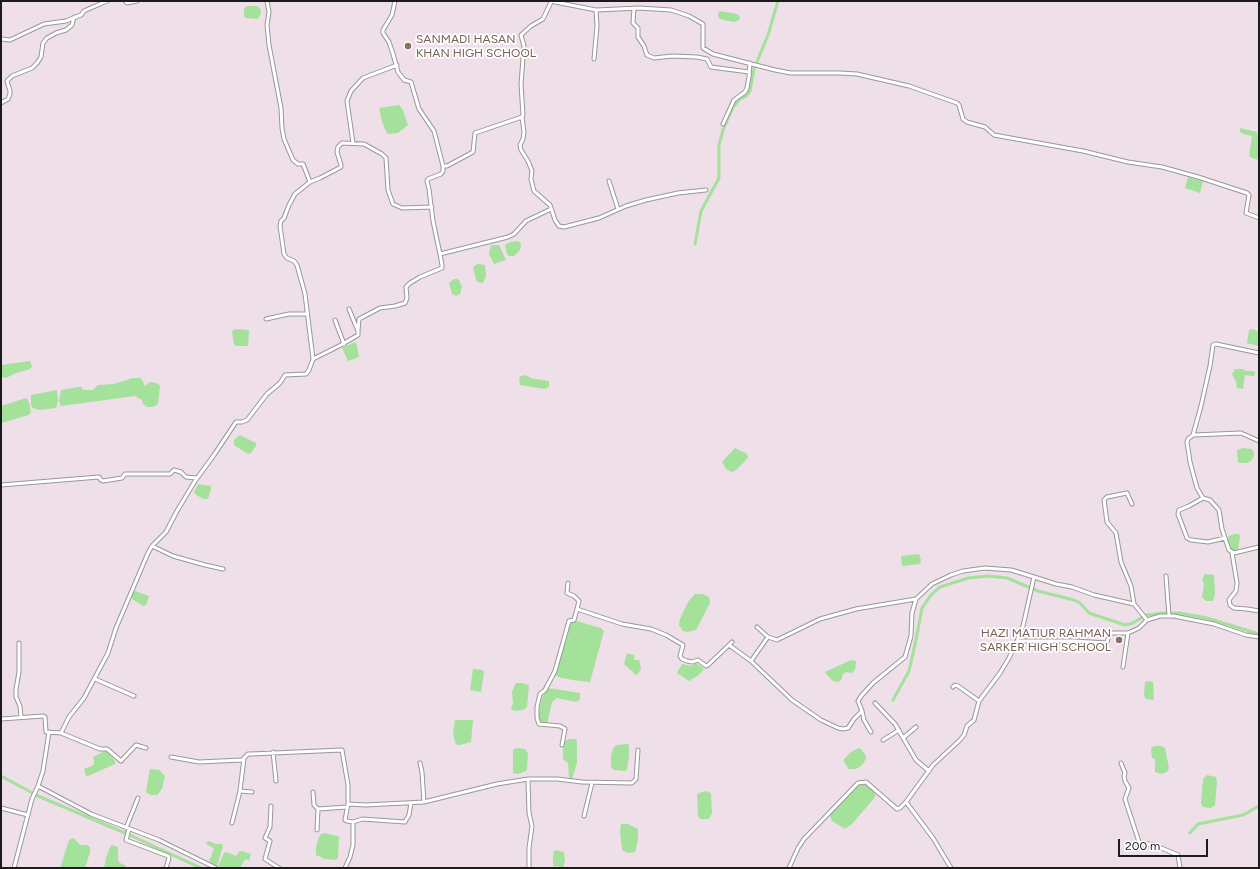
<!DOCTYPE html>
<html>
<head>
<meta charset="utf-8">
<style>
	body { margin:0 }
	#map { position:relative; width:1260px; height:869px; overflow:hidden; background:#eedfe9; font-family:Figtree,sans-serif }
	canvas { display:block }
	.frame { position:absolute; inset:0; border:2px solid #1b1b1b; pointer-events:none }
	.scale { position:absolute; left:1118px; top:839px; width:90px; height:18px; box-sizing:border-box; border:2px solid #1b1b1b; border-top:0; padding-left:5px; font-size:12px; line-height:14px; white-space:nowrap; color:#1b1b1b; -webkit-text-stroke:3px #fff; paint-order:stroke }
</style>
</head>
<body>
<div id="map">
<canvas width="1260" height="869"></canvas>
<div class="frame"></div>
<div class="scale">200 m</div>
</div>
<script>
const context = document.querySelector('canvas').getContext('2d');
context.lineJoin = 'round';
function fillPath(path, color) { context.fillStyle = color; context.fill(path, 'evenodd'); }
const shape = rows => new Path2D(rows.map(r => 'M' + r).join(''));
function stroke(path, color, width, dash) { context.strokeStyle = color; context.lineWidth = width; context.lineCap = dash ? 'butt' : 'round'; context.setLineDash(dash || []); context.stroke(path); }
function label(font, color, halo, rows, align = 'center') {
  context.font = font + ' Figtree,sans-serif'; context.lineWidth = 3.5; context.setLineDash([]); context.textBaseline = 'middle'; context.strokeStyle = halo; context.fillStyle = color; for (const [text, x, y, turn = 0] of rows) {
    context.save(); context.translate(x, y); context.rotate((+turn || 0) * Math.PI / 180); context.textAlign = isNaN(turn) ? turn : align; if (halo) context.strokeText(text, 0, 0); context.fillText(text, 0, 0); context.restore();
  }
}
const water = shape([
	[247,6,256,6,260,8,261,13,258,19,245,18,244,16,244,9],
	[719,11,737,14,740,17,739,20,734,22,720,19,718,16],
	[399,105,403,110,408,125,398,133,388,134,386,131,382,122,379,108],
	[1240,128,1257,132,1259,143,1259,160,1252,158,1249,156,1252,136,1243,134,1240,132],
	[1188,177,1203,181,1200,193,1185,188],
	[518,241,521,244,520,250,514,256,509,256,507,254,505,245,510,242],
	[491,245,499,245,506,260,494,264,489,254],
	[478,264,485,265,486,276,484,281,482,283,477,282,475,276,473,267],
	[454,279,457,279,459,280,462,287,460,294,456,296,452,294,449,283],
	[236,329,249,330,248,346,236,346,234,344,232,332,233,330],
	[1253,329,1259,332,1258,346,1247,343,1249,330],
	[355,342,357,345,359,357,348,361,342,348],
	[30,361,32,367,30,369,16,373,8,377,5,378,1,376,1,365],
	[1235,369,1242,369,1246,371,1253,371,1255,372,1255,375,1253,376,1245,375,1243,389,1237,388,1236,382,1232,374],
	[525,375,530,377,530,378,549,381,549,387,545,389,520,385,519,377],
	[133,378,141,378,145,386,150,382,157,383,160,386,158,404,153,407,147,407,143,404,142,400,135,396,61,406,59,401,61,390,79,387,82,387,82,390,93,390,98,385,114,384],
	[57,390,58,401,56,408,39,410,33,408,31,405,31,395],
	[26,398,28,400,30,406,31,412,29,415,1,423,1,406],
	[240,435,256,443,256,446,250,454,246,453,234,445,234,440],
	[735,448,747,454,748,457,745,461,735,471,732,472,726,469,722,462],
	[1243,448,1251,449,1253,450,1254,456,1251,461,1247,463,1240,463,1238,462,1237,450],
	[198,484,211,486,211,489,208,499,203,499,195,494,194,492],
	[1234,534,1239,534,1240,538,1238,549,1235,551,1232,550,1227,540,1229,536],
	[919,554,921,560,920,564,902,566,901,556],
	[1205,574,1214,575,1215,594,1213,601,1206,601,1202,597,1204,584,1202,579],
	[135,591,149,596,146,605,143,606,132,599,132,595],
	[695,594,703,594,709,597,710,603,696,630,688,632,683,631,679,625,680,619,688,602],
	[571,621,576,621,601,628,604,631,590,682,572,680,558,677,556,675,569,624],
	[627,653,634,655,634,660,639,660,641,668,638,674,636,675,624,664],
	[851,660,856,661,855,670,852,673,846,672,843,674,841,680,838,682,833,681,827,675,825,672],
	[694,663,696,663,704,669,699,675,689,681,677,673,682,664,692,666],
	[473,669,482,670,484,672,481,692,470,690],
	[1148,681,1153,682,1154,698,1153,700,1146,699,1144,696,1145,682],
	[516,683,522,683,529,685,527,707,523,710,515,711,512,710,511,707,513,704,512,692],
	[548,688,580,693,580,699,576,702,557,698,552,702,547,724,539,722,538,717,542,698],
	[455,720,473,720,471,742,460,745,457,745,455,742,453,733],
	[569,739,576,739,577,743,577,763,572,779,569,778,568,763,563,759,563,746,565,741],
	[628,744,629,745,629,756,627,770,625,771,614,770,611,767,611,755,614,747,617,745],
	[1155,746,1161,746,1165,748,1169,768,1167,772,1161,774,1155,772,1155,759,1152,758,1151,750,1152,747],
	[516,748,525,749,528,753,527,769,526,771,518,774,513,773,513,750],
	[859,748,861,749,866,756,866,759,862,765,856,769,849,769,844,762,844,759,851,752],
	[105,751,107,752,110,755,115,761,115,764,88,776,86,776,84,769,92,766,94,764,94,760,93,757],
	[150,769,159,770,165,776,162,789,157,795,151,795,147,793,146,790],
	[1207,775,1216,777,1217,781,1215,805,1211,808,1203,807,1201,804,1203,779],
	[858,785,866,785,874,792,876,796,852,824,845,829,832,821,830,815,854,787],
	[705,791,711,793,712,813,709,819,700,819,698,816,697,795,699,793],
	[621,824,628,824,638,829,638,840,635,852,628,853,622,850,620,831],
	[324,833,337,836,339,837,338,858,335,860,325,859,316,855,316,847,319,837,321,834],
	[74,838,80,845,87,845,90,847,90,852,85,868,62,868,61,865,69,840],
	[209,841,216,844,222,844,223,846,217,866,215,866,209,861,214,849,212,847,206,844,207,842],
	[112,845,118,847,118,860,120,863,125,865,126,868,104,868,106,858,110,847],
	[554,850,564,852,565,861,563,867,553,866,553,859],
	[242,851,251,854,249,861,246,859,244,861,240,868,222,868,218,866,224,853,226,852,236,856,239,852]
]);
const canal = shape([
	[695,244,701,211,719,178,719,145,723,130,733,107,740,99,746,96,750,91,754,69,768,35,778,1],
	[893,700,909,671,916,640,922,608,931,595,940,587,968,578,988,576,1007,578,1038,591,1074,600,1080,603,1089,613,1125,625,1133,623,1146,615,1164,613,1180,613,1207,618,1259,634],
	[1,776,38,796,132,836,201,868],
	[1190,833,1198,824,1243,815,1259,806]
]);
const minor = shape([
	[125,1,127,3,137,1],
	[395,1,392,15,383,30,383,33,389,42,393,54,398,72,404,80,411,82,419,109,434,131,443,166,443,171,441,174,428,179,427,181,429,189,433,221,440,254],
	[550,1,596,10,639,8,671,10,689,16,703,24,703,48,713,54,775,70,791,73,840,73,857,74,909,86,957,103,959,105,963,119,967,122,985,127,994,135,1083,151,1128,162,1162,167,1198,177,1247,193,1249,195,1246,213,1259,218],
	[551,2,543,19,531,26,521,35,524,46,521,84,523,115,522,117,524,132,523,139,520,145,521,150,528,161,532,171,531,179,534,191,550,205,555,220,559,226,564,227,599,218,626,206,646,200,678,193,706,190],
	[634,8,633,23,638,28,638,37,644,46,647,55,654,58,672,56,697,57,707,59,711,67,749,72],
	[1,39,10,40,44,24,66,21,81,15,84,11,93,7,107,1],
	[594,59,597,26,596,10],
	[1,103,8,99,10,94,10,91,7,81,12,76,32,68,37,63,41,57,43,43,47,38,56,33,66,30,72,25,74,17],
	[723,124,734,100,745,92,747,88,749,77,750,63],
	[353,143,347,101,351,91,363,78,397,65],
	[443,166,447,166,473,152,475,133,522,117],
	[609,181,618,209],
	[310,182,320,178,341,167,341,165,337,152,338,147,342,143,364,144,382,154,386,158,388,190,393,204,402,208,432,207],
	[266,319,289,314,306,314],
	[335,320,344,344],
	[358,331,359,319,380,308,395,306,405,303,407,298,406,287,410,283,420,277,442,268,442,265,440,254,508,237,514,234,526,221,551,209],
	[1259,353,1216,344,1213,345,1210,366,1201,406,1193,435,1188,439,1187,442,1190,462,1197,488,1203,498,1210,500,1219,510,1222,529,1229,550,1234,553,1259,547],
	[313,359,341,345,358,335,358,331,349,309],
	[1193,435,1241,433,1259,441],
	[1,485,99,477,101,480,103,481,122,478,125,474,170,474,174,470,181,472,186,477,197,478],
	[1203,498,1189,506,1179,510,1178,514,1187,538,1191,540,1208,542,1225,538],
	[1132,504,1127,493,1107,497,1104,500,1107,522,1116,533,1121,562,1131,586,1134,604],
	[152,546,173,556,205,565,223,569],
	[1232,553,1237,583,1236,591,1229,600,1230,605,1234,608,1247,609,1259,611],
	[1166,576,1169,616],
	[568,583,567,593,574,596,579,601,577,609,622,624,651,629,666,635,683,645,680,656,682,659,687,661,692,662,698,660,706,666,708,665,729,645],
	[757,627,768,637,777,640,820,619,856,609,916,599],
	[1017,641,1075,641,1106,643,1107,642,1110,633,1128,633,1139,628,1147,620,1160,616,1174,616,1214,624,1246,635,1259,637],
	[732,642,729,645,751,661,768,637],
	[19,643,19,672,16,689,16,697,20,706,21,717],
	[751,661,792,700,805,709,821,720,838,728,843,729,848,728,854,719,862,711,858,701,862,695,873,683,905,657,911,636,912,613,916,599,932,584,951,575,963,571,985,568,1011,570,1034,577],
	[1123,667,1128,633],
	[95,679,134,696],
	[953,687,955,685,958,686,979,701],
	[875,703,895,724,916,760,929,771],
	[862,711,864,720,871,732],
	[1,719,43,716,45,717,46,732,61,733,69,717,84,698,108,653,116,628,148,553,152,546,166,532,177,511,195,481,214,455,236,422,242,422,247,420,267,394,280,383,285,375,306,374,309,370,313,359,305,294,297,265,294,261,287,258,284,254,280,226,281,221,284,218,289,205,295,194,310,182,303,164,298,164,293,160,284,139,282,128,281,108,269,45,267,25,269,12,267,1],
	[49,732,43,771,38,786,91,814,159,840,216,868],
	[61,733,100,749,107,749,121,761,136,745,146,748],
	[903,738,916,727],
	[883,740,899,730],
	[562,745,565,729,560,726,539,724,537,718,537,707,540,694,545,690,555,671,569,621,574,620,577,609],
	[273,752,276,781],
	[171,757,199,762,242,760,248,754,251,754,342,750,348,785,348,804,366,805,424,802,497,784,528,779,557,779,582,782,632,783,636,779,638,750],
	[244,758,240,791,252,792],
	[420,763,422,772,424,802],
	[1121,763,1125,773,1124,776,1125,781,1129,788,1125,799,1139,842,1143,845,1148,844,1154,845,1178,855,1180,868],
	[528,779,529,813,532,826,529,848,529,868],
	[313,792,314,805,318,809,347,807],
	[271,806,270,827,265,838,270,841,265,859,279,868],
	[1,808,28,815],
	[584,816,592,783],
	[353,822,362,819,405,822,409,815,411,803],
	[232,823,240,791],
	[126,828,138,798],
	[129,829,126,840,168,856,169,858,166,868],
	[317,830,318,809],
	[14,868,32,799,38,786],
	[345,868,350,857,353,845,353,822,347,821,345,820,348,804],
	[789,868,798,848,804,839,858,783,866,782,897,809,900,808,906,802],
	[951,868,933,838,906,802,933,765,960,740,964,735,967,726,974,720,979,701,1000,673,1009,658,1017,641,1023,626,1034,577,1056,584,1072,587,1094,595,1134,604,1147,620]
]);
const markers = [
	[408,46,4,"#8d6e63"],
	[1119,640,4,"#8d6e63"]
];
const educationNames = [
	["SANMADI HASAN",416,39],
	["KHAN HIGH SCHOOL",416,53],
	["HAZI MATIUR RAHMAN",1111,633,"right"],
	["SARKER HIGH SCHOOL",1111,647,"right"]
];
fillPath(water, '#a4e19b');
stroke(canal, '#a4e19b', 3);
stroke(minor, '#989898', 5);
stroke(minor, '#fff', 3);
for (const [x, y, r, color] of markers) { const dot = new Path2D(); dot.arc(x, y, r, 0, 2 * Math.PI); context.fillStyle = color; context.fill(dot); stroke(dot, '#fff', 1.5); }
label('12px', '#785e54', '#fff', educationNames, 'left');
</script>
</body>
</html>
